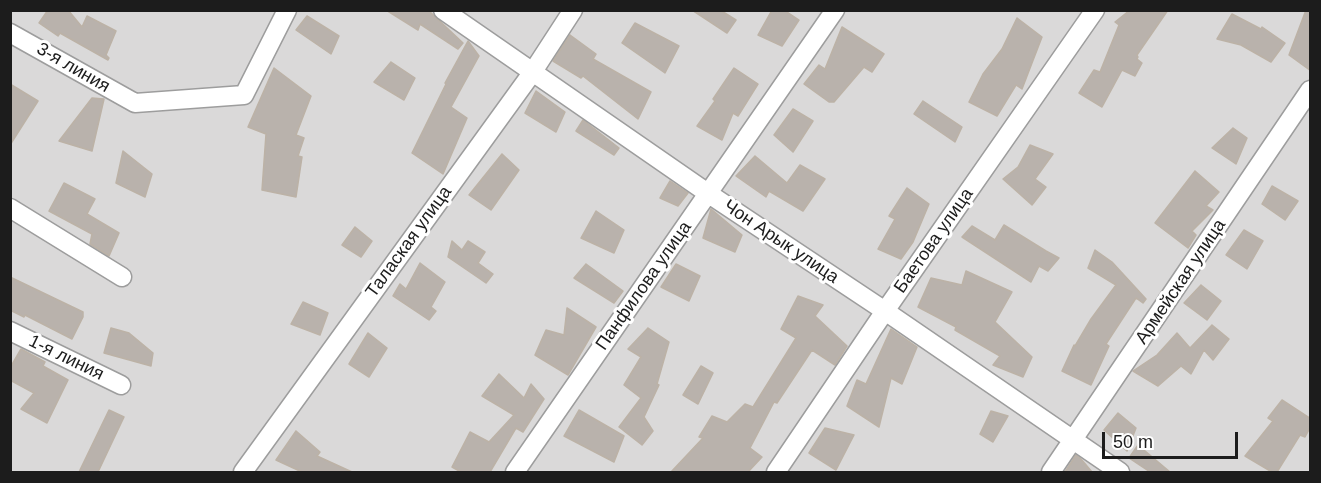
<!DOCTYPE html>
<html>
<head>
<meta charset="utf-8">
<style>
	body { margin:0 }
	#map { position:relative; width:1321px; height:483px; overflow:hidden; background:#eceae2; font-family:Arial,sans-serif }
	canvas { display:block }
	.frame { position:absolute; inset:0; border:12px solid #1c1c1c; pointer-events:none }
	.scale { position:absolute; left:1102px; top:432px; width:136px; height:27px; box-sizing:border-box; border:3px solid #1c1c1c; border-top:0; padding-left:8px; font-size:18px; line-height:21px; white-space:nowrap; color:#1c1c1c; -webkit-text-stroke:4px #fff; paint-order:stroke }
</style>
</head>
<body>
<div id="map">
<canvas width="1321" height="483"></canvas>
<div class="frame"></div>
<div class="scale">50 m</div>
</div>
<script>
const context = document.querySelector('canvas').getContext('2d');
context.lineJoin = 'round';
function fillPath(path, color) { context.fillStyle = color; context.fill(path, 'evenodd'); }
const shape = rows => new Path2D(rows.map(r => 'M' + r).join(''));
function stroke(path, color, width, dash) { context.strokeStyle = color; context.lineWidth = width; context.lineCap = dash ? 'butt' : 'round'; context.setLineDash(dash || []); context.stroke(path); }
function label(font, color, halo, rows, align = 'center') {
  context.font = font + ' Arial,sans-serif'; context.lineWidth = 6; context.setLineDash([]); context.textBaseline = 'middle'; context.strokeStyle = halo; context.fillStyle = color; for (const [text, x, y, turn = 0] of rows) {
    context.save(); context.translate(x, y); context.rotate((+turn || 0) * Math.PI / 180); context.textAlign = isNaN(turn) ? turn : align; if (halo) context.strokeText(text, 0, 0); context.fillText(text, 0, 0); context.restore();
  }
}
const residential = shape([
	[11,11,1310,11,1310,472,11,472]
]);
const building = shape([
	[48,10,68,10,82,27,87,16,116,31,106,55,109,58,108,60,60,33,58,36,39,23,48,10],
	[386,10,428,10,463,43,458,49,420,24,418,30,386,10],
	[692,10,720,10,736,20,727,33,692,10],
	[772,10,784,10,799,20,782,46,758,35,772,10],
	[1130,10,1168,10,1137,55,1138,57,1137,59,1142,63,1135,76,1122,70,1102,107,1079,93,1094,70,1100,72,1119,25,1115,22,1130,10],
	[1306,10,1311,10,1311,71,1289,55,1306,10],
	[1232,14,1261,29,1262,27,1285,43,1271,62,1241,45,1217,39,1232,14],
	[307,16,339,36,331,54,296,30,307,16],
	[1017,18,1042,37,1022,89,1016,85,997,116,969,102,983,74,1002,49,1017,18],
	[635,23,679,46,665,73,622,43,635,23],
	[842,27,884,54,872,72,864,67,834,102,829,102,804,84,819,65,825,69,842,27],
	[570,35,596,54,593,59,651,92,638,119,583,76,581,78,553,61,570,35],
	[468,41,479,56,451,107,467,118,443,174,412,153,446,84,445,83,468,41],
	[391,62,415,78,404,100,374,82,391,62],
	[274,68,311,96,296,135,304,138,298,156,302,157,296,197,262,190,266,134,248,127,274,68],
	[734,68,758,84,738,116,733,113,722,140,697,126,715,101,713,99,734,68],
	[10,84,38,101,10,145,10,84],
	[536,91,565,112,556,132,525,113,536,91],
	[92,98,104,99,92,151,59,141,92,98],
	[923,101,962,127,955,142,914,114,923,101],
	[793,109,813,121,793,152,774,135,793,109],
	[583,120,619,148,614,155,576,131,583,120],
	[1233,128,1247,138,1236,164,1212,148,1233,128],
	[1030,145,1053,154,1035,179,1046,187,1032,205,1003,179,1018,167,1030,145],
	[123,151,152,174,145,197,116,183,123,151],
	[502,154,519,170,491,210,469,195,502,154],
	[755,156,787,183,800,165,825,179,803,211,769,191,766,197,736,176,755,156],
	[1195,171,1219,192,1206,206,1213,210,1192,231,1196,235,1188,248,1155,223,1195,171],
	[670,181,688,193,678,206,660,198,670,181],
	[64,183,95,199,87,214,119,233,109,256,90,244,92,234,49,211,64,183],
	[1272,186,1298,201,1285,220,1262,204,1272,186],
	[907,188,929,204,913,242,901,259,878,249,895,219,889,216,907,188],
	[711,209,742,235,735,252,703,238,711,209],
	[596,211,624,230,614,253,581,238,596,211],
	[1004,225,1046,251,1059,258,1048,271,1039,266,1031,282,962,237,972,226,995,240,1004,225],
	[355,227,372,241,361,257,342,245,355,227],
	[1244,230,1263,241,1247,269,1226,255,1244,230],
	[452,241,462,250,468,241,485,252,478,263,493,274,486,283,448,257,452,241],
	[1095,250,1112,262,1146,299,1143,303,1136,298,1106,344,1109,346,1091,385,1062,371,1074,345,1075,346,1091,319,1116,285,1088,268,1095,250],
	[420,263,445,282,431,307,436,311,429,320,393,296,400,284,406,289,420,263],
	[586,264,623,291,614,303,574,278,586,264],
	[676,264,700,276,689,301,661,287,676,264],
	[966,271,1012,292,995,322,1032,357,1023,377,993,365,1000,356,955,330,956,327,918,307,931,278,962,285,966,271],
	[10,277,83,312,83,317,72,339,25,315,24,317,10,310,10,277],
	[1201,285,1221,301,1207,320,1184,303,1201,285],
	[798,296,823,305,815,316,847,346,835,365,812,350,777,403,774,402,750,448,762,457,748,472,671,472,703,438,699,437,712,416,727,422,745,404,753,407,796,338,781,329,798,296],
	[303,302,328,313,320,335,291,324,303,302],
	[567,308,596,327,568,375,535,355,546,330,564,335,567,308],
	[1212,325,1229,339,1213,360,1204,350,1191,374,1181,366,1158,386,1133,371,1157,355,1177,333,1190,348,1212,325],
	[111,328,129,333,153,353,151,366,104,353,111,328],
	[648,328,669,342,657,384,659,385,644,417,653,431,642,445,619,427,641,398,624,385,641,357,628,349,648,328],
	[891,329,917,347,902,384,891,378,879,427,847,406,857,380,866,384,891,329],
	[368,333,387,348,369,377,349,364,368,333],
	[21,349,45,362,43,366,68,380,47,423,21,409,34,393,10,380,10,368,21,349],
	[701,366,713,373,698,404,683,395,701,366],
	[499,374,524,398,531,384,544,399,523,432,516,428,490,472,461,472,452,467,470,432,489,442,514,415,482,396,499,374],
	[1282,400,1311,419,1311,426,1305,437,1300,435,1277,472,1272,472,1245,456,1273,421,1268,418,1282,400],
	[109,410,124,417,98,472,79,472,109,410],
	[579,410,624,436,614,462,564,436,579,410],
	[991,411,1008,416,993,442,980,434,991,411],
	[1118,413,1136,428,1127,451,1104,430,1118,413],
	[825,428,854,435,836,470,809,453,825,428],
	[296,431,320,452,317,456,352,472,302,472,276,460,296,431],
	[1138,445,1170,472,1150,472,1129,458,1138,445],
	[1076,455,1081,459,1092,472,1065,472,1076,455]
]);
const street = shape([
	[443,10,709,194,885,311,1120,472],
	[10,33,135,103,244,95,287,10],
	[10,208,122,277],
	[10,331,121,385],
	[243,472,532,73,573,10],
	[515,472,835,10],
	[776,472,885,311,1095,10],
	[1051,472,1310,90]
]);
const streetNames = [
	["3-я линия",73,68,30],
	["Баетова улица",934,241,-55],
	["Талаская улица",409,242,-54],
	["Чон Арык улица",781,242,34],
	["Армейская улица",1181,282,-56],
	["Панфилова улица",644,286,-55],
	["1-я линия",66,358,26]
];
fillPath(residential, '#dad9d9');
fillPath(building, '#b9b2ac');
stroke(building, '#bcb2a6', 1.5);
stroke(street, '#9d9d9d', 21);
stroke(street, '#fff', 18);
label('18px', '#1c1c1c', '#fff', streetNames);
</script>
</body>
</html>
